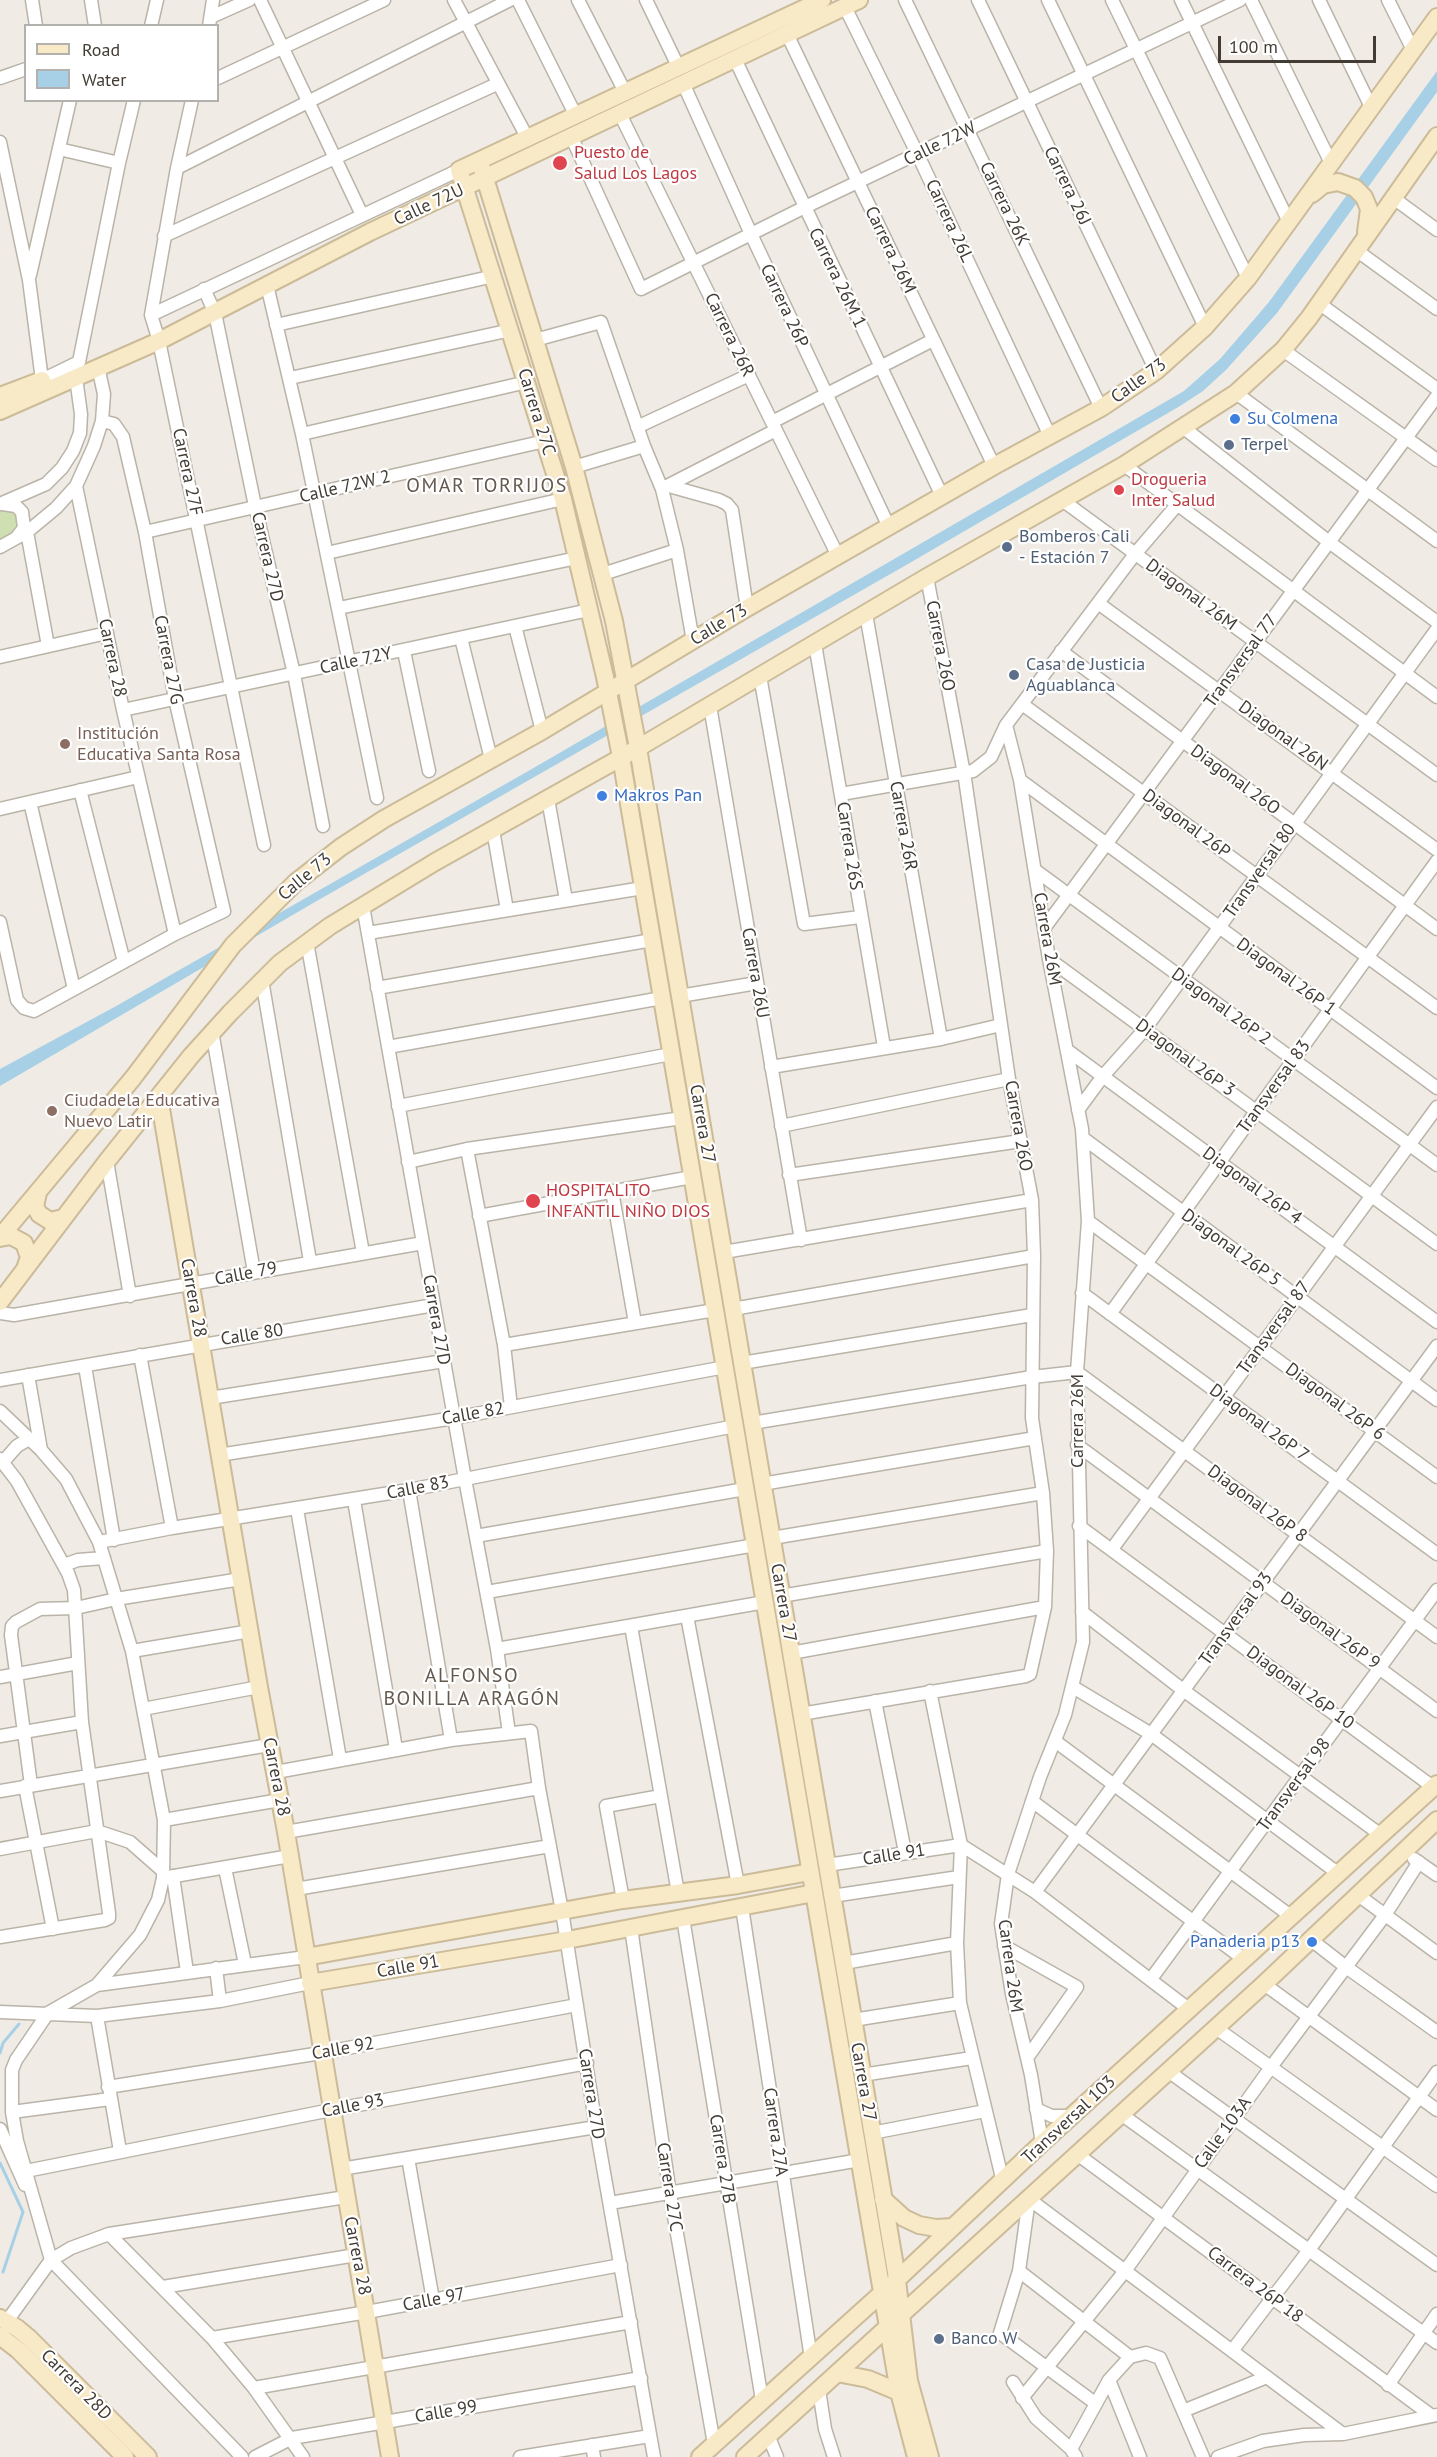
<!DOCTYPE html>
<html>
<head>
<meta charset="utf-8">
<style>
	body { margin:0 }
	#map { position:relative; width:1437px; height:2457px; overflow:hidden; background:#f0ece5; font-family:"PT Sans",sans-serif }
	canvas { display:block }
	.legend { position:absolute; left:24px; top:24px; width:195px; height:78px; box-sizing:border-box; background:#fff; border:2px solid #b3b1ae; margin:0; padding:8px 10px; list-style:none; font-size:18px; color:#423c35 }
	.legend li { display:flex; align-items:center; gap:12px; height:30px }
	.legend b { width:30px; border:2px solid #b3b1ae }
	.scale { position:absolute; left:1218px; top:36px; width:158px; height:27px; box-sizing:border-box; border:3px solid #423c35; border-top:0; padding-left:8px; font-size:18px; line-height:21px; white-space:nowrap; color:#423c35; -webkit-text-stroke:4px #fff; paint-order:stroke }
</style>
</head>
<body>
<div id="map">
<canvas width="1437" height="2457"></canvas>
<ul class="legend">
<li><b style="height:8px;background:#f8e9c7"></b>Road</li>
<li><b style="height:16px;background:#a7d0e7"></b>Water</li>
</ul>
<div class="scale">100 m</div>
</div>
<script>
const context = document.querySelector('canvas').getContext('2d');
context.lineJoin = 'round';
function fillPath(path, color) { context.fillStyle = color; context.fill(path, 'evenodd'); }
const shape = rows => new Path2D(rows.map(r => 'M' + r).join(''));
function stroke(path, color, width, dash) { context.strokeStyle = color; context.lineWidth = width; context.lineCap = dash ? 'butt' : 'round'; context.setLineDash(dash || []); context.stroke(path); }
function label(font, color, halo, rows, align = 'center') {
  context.font = font + ' "PT Sans",sans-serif'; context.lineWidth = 4.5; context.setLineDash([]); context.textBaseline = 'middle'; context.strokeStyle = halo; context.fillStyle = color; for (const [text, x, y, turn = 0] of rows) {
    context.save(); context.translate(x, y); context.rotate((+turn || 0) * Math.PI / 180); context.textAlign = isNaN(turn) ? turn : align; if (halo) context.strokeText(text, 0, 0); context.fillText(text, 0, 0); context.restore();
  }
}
const green = shape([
	[0,504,16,506,24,528,0,547]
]);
const water = shape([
	[1437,71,1437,92,1277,313,1226,370,1203,391,1180,406,901,568,315,902,0,1086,0,1069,118,1005,530,770,1184,391,1220,359,1269,302]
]);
const stream = shape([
	[0,2053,3,2043,19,2024],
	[0,2163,23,2212,3,2272]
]);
const street = shape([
	[32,0,36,26],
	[91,0,95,26],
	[260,0,362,215],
	[454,0,528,139],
	[518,0,576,116],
	[578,0,625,92],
	[646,0,678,66],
	[905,0,1101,408],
	[978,0,1156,371],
	[1048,0,1205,327],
	[1112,0,1248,278],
	[1181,0,1289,222],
	[1251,0,1331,163],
	[1319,0,1371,107],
	[1388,0,1413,50],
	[845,7,918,155,1050,436],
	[211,17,249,0],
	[151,26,157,0],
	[209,26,213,0],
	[787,34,994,466],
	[735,59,942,496],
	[0,78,26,69],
	[218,78,384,0],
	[683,83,751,234,889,527],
	[192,100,177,168,151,315,159,341,264,845],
	[620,114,838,556],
	[571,136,641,289,803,208,1240,0],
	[0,142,29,280,42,380,79,362,119,163,134,100],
	[59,149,119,163],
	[177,168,510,0],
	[1392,197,1437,230],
	[164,236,497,84],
	[1356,250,1437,309],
	[30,275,70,100],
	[267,285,302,434,377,798],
	[204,289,215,313,255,506,294,674,323,826],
	[1320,304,1437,389],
	[151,315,459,170],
	[276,325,494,276],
	[535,340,601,322,644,446,662,489,677,550,693,641],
	[1283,350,1437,460],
	[290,378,511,330],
	[1236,393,1437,541],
	[772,422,933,340],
	[637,427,749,375],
	[1184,428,1329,542,1437,622],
	[302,434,527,382],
	[1124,465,1437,697],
	[574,467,644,446],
	[76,486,123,710,175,934],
	[669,486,719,500,727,504,732,510,747,608],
	[665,487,776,430],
	[1062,500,1437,775],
	[0,504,46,484,62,468,73,451,80,433,81,414,76,378],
	[2,504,16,506,22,512,24,528,17,537],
	[27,532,48,646],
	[145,532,545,441],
	[0,547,27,532,56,508,76,486,94,446,102,421,104,394,98,367],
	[327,553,563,499],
	[603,574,677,550],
	[1098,603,1437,850],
	[339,608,577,558],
	[866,614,941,1039],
	[515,626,542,731],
	[461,638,491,759],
	[815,644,884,1047],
	[404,651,429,771],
	[1061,651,1437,929],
	[0,657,107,633],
	[760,676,804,924,860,917],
	[1022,704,1437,1008],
	[710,706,801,1240],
	[123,710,589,610],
	[1006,725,1020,780,1049,959,1082,1129,1088,1221,1077,1372,1083,1642,1065,1715,1040,1777,1008,1874,1001,1924,1012,1994,1031,2075,1042,2143],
	[1020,780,1437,1088],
	[80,790,124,962],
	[841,794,973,771,991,757,1006,725,1135,554,1177,505],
	[548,799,566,900],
	[30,802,74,989],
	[0,809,138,777],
	[493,830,507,910],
	[1035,870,1437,1165],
	[363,906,465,1479,497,1649,509,1733],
	[0,922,17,1000,24,1008,34,1011,175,934,224,911,175,699,145,532,123,437,114,424,102,421],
	[1045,927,1437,396],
	[368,933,643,888],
	[307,942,363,1253],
	[1049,959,1437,1244],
	[262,980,310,1261],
	[377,988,652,940],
	[680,996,757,983],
	[212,1031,254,1272],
	[388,1047,662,998],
	[1067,1050,1437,1322],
	[771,1067,941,1039,1001,1025],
	[398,1106,671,1054],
	[1078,1110,1103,1076,1145,1029,1437,629],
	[781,1126,1009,1079],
	[1083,1138,1437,1400],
	[467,1149,504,1345,511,1407],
	[107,1161,130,1296],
	[408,1162,467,1149,682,1118],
	[789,1175,1021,1141],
	[612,1191,635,1323],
	[479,1216,692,1177],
	[1088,1221,1437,1477],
	[724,1252,1032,1200],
	[1082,1293,1437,1554],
	[733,1309,1034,1256],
	[0,1313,14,1315,423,1243],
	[1110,1314,1437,861],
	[504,1345,715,1310],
	[140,1355,172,1528],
	[742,1363,1032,1315],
	[85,1366,114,1540],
	[28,1375,41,1450],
	[0,1380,434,1305],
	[210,1398,444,1361],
	[0,1411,41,1450,66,1479,99,1542,132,1651,164,1820,163,1878,158,1900,140,1935,97,1985,48,2013,16,2060,12,2070,12,2112,17,2141,51,2260,7,2321],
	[752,1423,1032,1377,1077,1372,1437,1637],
	[1077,1445,1437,1711],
	[219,1455,454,1418,725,1367],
	[0,1459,17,1481,68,1573,74,1590,82,1722,109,1913,109,1918,105,1920,0,1937],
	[3,1462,17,1446,29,1439],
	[762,1484,1035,1438],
	[409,1490,451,1740],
	[354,1500,396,1749],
	[297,1509,340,1759],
	[1079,1526,1433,1787],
	[476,1536,745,1489],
	[772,1538,1043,1493],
	[99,1542,172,1528,409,1490,735,1426],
	[1112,1549,1437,1107],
	[64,1565,78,1560,104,1558],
	[487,1592,755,1545],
	[781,1596,1047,1551],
	[1082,1612,1183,1690,1381,1835],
	[687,1616,738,1885],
	[631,1626,678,1893],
	[497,1649,765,1602],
	[132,1651,250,1631],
	[791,1653,1045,1607],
	[0,1677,78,1663],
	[1073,1687,1151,1734,1339,1874],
	[930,1691,961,1845,957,1943,960,2003,1003,2182],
	[875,1701,905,1852],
	[143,1709,259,1687],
	[801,1714,1026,1676,1030,1674,1045,1607,1047,1551,1043,1493,1032,1418,1034,1256,1032,1200,1009,1079,965,779,927,577],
	[0,1736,82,1722],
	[1055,1741,1292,1917],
	[276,1772,451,1740,531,1731,539,1788,562,1911,596,2127,654,2457],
	[31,1785,11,1635,12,1626,16,1622,40,1609,76,1608,116,1599,241,1579],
	[25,1786,53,1929],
	[0,1791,269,1745],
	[1032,1801,1245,1960],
	[164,1820,280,1800],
	[286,1832,539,1788],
	[961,1845,1035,1892,1190,2010],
	[0,1849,97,1831,130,1842,163,1871],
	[1414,1859,1437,1875],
	[827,1865,961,1845],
	[225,1868,245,1964],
	[173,1876,187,1972],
	[163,1878,290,1856],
	[296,1889,550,1846],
	[1035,1892,1437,1346],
	[1358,1895,1437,1953],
	[832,1896,959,1877],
	[623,1900,606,1806,661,1796],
	[742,1907,811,2358],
	[683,1918,762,2400],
	[631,1928,670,2194,714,2444],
	[1310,1939,1346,1967,1437,2032],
	[1004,1946,1077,1987,1027,2058],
	[844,1963,957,1943],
	[216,1968,220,2001],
	[1151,1979,1437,1590],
	[1264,1984,1437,2110],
	[97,1985,306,1957],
	[0,2012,97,2016,220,2001,310,1983],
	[97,2016,120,2151],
	[853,2020,960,2003],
	[1216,2028,1437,2186],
	[1168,2071,1437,2265],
	[862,2075,972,2058],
	[108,2087,321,2053,577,2005],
	[1036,2109,1052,2116,1072,2116],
	[12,2112,110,2099],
	[1121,2114,1437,2343],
	[0,2129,25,2185],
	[872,2133,985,2111],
	[1077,2154,1432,2416],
	[408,2158,433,2300],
	[341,2169,596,2127],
	[26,2171,331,2110,587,2063],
	[610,2203,860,2160],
	[109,2234,212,2338,254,2388,303,2457],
	[1019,2271,1130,2357],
	[163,2287,356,2255],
	[212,2338,367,2312,621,2265],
	[1232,2351,1309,2250,1437,2072],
	[1130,2357,1146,2353,1160,2358,1203,2457],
	[1109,2380,1140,2457],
	[1013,2382,1036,2418,1071,2449,1076,2457],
	[1388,2385,1437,2314],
	[254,2388,631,2322],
	[819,2390,825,2429,834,2457],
	[1022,2398,1125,2271,1271,2067,1385,1915,1419,1862],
	[1095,2403,1000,2333,1019,2271,1029,2199,1343,2434],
	[1183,2411,1267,2377],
	[768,2435,777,2457],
	[592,2445,594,2457],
	[1071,2449,1109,2380,1130,2357],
	[242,2457,51,2260,71,2248,109,2234,346,2197],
	[255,2457,292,2438,641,2378],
	[520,2457,650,2436],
	[1218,2457,1263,2441,1304,2435,1343,2434,1437,2415]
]);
const secondary = shape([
	[822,0,459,170,563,499,605,677,621,757,899,2392,916,2457],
	[480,162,574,467,614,621,638,748,896,2272,909,2381,930,2457],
	[1312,194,1323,185,1338,182,1355,188,1364,197,1369,209,1366,232],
	[0,396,42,380,45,391],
	[0,411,159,341,370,232,859,0],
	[159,1097,259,1687,286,1832,390,2457],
	[38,1193,35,1206,39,1214,50,1221,63,1218],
	[0,1237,133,1078,233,945,296,882,341,847,384,819,542,731,747,608,994,466,1101,408,1156,371,1205,327,1248,278,1437,17],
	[0,1238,11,1236,24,1243,29,1257,25,1269],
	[0,1302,107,1161,191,1056,230,1013,280,963,330,926,435,862,638,748,927,577,1124,465,1236,393,1283,350,1309,318,1437,136],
	[306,1957,623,1900,738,1885,810,1872],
	[310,1983,567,1940,814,1893],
	[883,2199,904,2218,919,2225,936,2228,953,2227],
	[0,2318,17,2328,29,2338,148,2457],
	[0,2336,18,2350,125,2457],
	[837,2373,868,2379,899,2392],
	[700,2457,902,2275,1042,2143,1437,1784],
	[745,2457,1264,1984,1437,1820]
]);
const markers = [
	[560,163,8,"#e0444e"],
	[1235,419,6,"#3f7fe0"],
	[1229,445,6,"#5c6f8a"],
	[1119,490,6,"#e0444e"],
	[1007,547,6,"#5c6f8a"],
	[1014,675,6,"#5c6f8a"],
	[65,744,6,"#8d6e63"],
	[602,796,6,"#3f7fe0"],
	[52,1111,6,"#8d6e63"],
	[533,1201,8,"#e0444e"],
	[1312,1942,6,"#3f7fe0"],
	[939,2339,6,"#5c6f8a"]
];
const streetNames = [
	["Calle 72W",940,144,-26],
	["Carrera 26J",1067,186,64],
	["Carrera 26K",1004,204,64],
	["Calle 72U",429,205,-25],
	["Carrera 26L",949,221,65],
	["Carrera 26M",890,250,64],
	["Carrera 26M 1",837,278,64],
	["Carrera 26P",784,306,65],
	["Carrera 26R",729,335,64],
	["Calle 73",1139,381,-36],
	["Carrera 27C",536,412,73],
	["Carrera 27F",187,472,78],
	["Calle 72W 2",345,487,-13],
	["Carrera 27D",267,557,77],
	["Diagonal 26M",1191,595,36],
	["Calle 73",719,625,-31],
	["Carrera 26O",940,646,79],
	["Carrera 28",112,658,78],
	["Carrera 27G",168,660,79],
	["Calle 72Y",356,661,-12],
	["Transversal 77",1241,661,-54],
	["Diagonal 26N",1283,736,36],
	["Diagonal 26O",1235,780,36],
	["Diagonal 26P",1186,824,36],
	["Carrera 26R",903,826,80],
	["Carrera 26S",849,846,81],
	["Transversal 80",1260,871,-55],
	["Calle 73",305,877,-40],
	["Carrera 26M",1047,939,80],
	["Carrera 26U",755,973,80],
	["Diagonal 26P 1",1286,977,36],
	["Diagonal 26P 2",1221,1007,36],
	["Diagonal 26P 3",1185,1058,36],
	["Transversal 83",1274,1087,-54],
	["Carrera 27",702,1124,80],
	["Carrera 26O",1018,1126,80],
	["Diagonal 26P 4",1252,1186,36],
	["Diagonal 26P 5",1231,1248,36],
	["Calle 79",246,1274,-11],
	["Carrera 28",193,1298,80],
	["Carrera 27D",436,1320,80],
	["Transversal 87",1274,1328,-54],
	["Calle 80",252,1335,-9],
	["Diagonal 26P 6",1335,1402,36],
	["Calle 82",473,1414,-10],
	["Carrera 26M",1078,1421,-90],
	["Diagonal 26P 7",1259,1423,36],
	["Calle 83",418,1488,-11],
	["Diagonal 26P 8",1257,1504,36],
	["Carrera 27",783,1603,80],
	["Transversal 93",1236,1619,-54],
	["Diagonal 26P 9",1330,1631,36],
	["Diagonal 26P 10",1300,1688,36],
	["Carrera 28",276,1777,79],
	["Transversal 98",1294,1785,-54],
	["Calle 91",894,1855,-9],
	["Carrera 26M",1010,1966,82],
	["Calle 91",408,1967,-10],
	["Calle 92",343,2049,-10],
	["Carrera 27",863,2082,80],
	["Carrera 27D",591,2094,81],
	["Calle 93",353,2106,-11],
	["Transversal 103",1069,2120,-43],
	["Carrera 27A",775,2132,82],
	["Calle 103A",1223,2133,-54],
	["Carrera 27B",722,2159,81],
	["Carrera 27C",669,2187,81],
	["Carrera 28",357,2256,79],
	["Carrera 26P 18",1255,2285,37],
	["Calle 97",434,2300,-11],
	["Carrera 28D",76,2385,45],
	["Calle 99",446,2412,-10]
];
const healthNames = [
	["Puesto de",574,153],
	["Salud Los Lagos",574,174],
	["Drogueria",1131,480],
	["Inter Salud",1131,501],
	["HOSPITALITO",546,1191],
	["INFANTIL NIÑO DIOS",546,1212]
];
const shopNames = [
	["Su Colmena",1247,419],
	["Makros Pan",614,796],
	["Panaderia p13",1300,1942,"right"]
];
const serviceNames = [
	["Terpel",1241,445],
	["Bomberos Cali",1019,537],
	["- Estación 7",1019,558],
	["Casa de Justicia",1026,665],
	["Aguablanca",1026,686],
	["Banco W",951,2339]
];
const educationNames = [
	["Institución",77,734],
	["Educativa Santa Rosa",77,755],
	["Ciudadela Educativa",64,1101],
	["Nuevo Latir",64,1122]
];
const neighbourhoodNames = [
	["OMAR TORRIJOS",487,486],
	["ALFONSO",472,1676],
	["BONILLA ARAGÓN",472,1699]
];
fillPath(green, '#cee0b1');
fillPath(water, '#a7d0e7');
stroke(stream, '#a7d0e7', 3);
stroke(street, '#bab3a8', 15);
stroke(secondary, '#cbbb99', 20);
stroke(street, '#fff', 12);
stroke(secondary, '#f8e9c7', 16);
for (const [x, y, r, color] of markers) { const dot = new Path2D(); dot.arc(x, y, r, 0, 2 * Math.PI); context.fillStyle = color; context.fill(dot); stroke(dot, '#fff', 2); }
label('18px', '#423c35', '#fff', streetNames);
label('18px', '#be3a42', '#fff', healthNames, 'left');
label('18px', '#366cbe', '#fff', shopNames, 'left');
label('18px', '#4e5e75', '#fff', serviceNames, 'left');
label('18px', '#785e54', '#fff', educationNames, 'left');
context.letterSpacing = '1.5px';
label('20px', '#63594e', '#fff', neighbourhoodNames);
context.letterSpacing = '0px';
</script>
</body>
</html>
